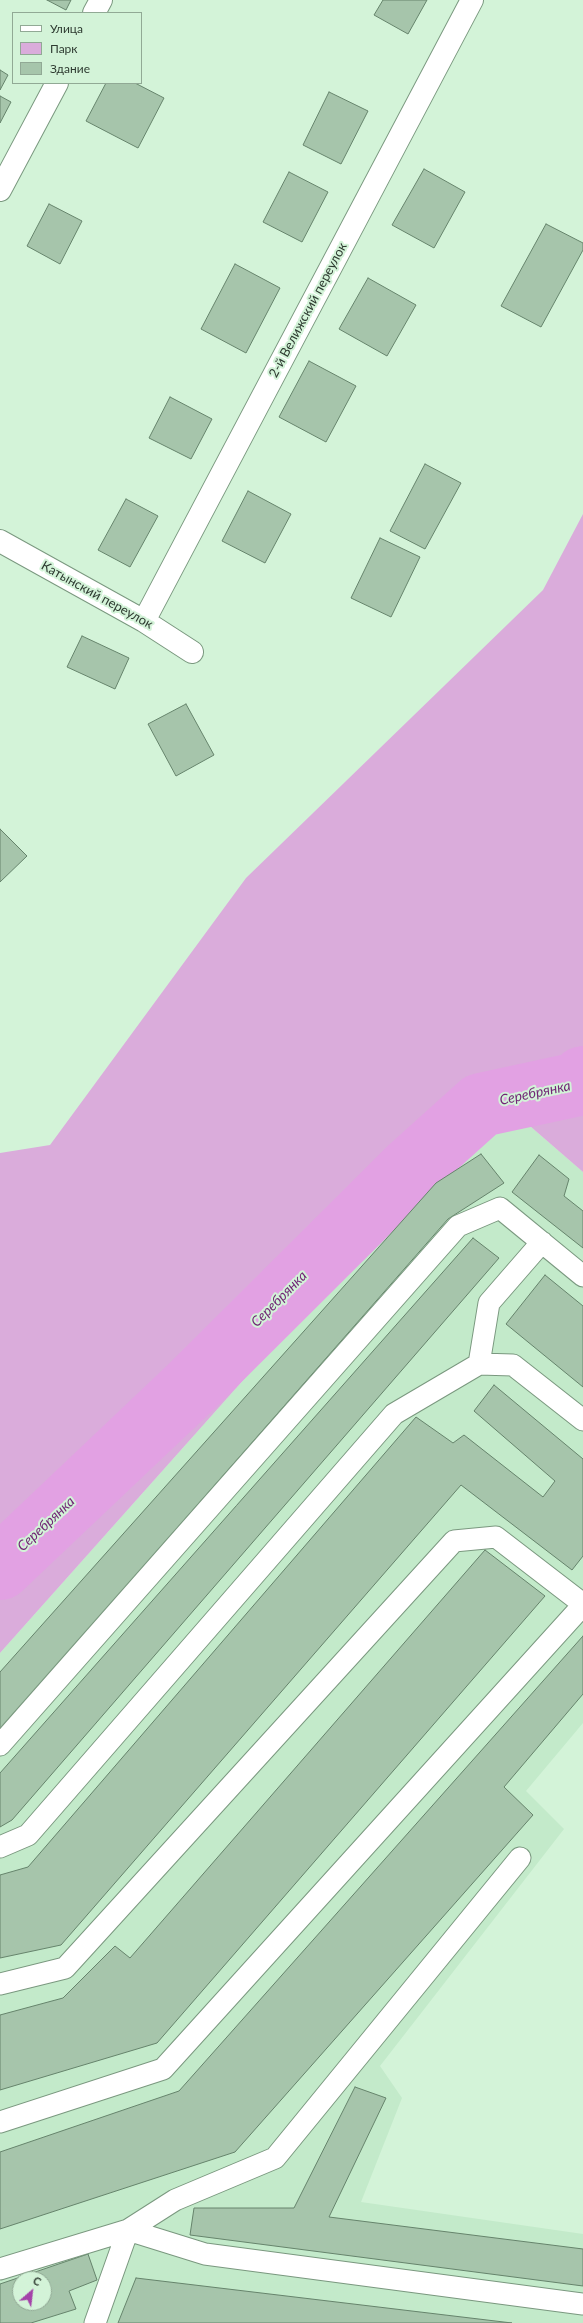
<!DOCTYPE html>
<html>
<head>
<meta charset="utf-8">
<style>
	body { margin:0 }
	#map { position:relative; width:583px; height:2323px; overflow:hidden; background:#d3f3d8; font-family:Lato,sans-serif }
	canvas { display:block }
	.legend { position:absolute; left:12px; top:12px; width:130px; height:72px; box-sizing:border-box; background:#d3f3d8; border:1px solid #91a995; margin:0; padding:5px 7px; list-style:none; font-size:12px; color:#2e3b31 }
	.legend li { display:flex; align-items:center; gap:8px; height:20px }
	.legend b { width:20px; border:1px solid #91a995 }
	.north { position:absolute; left:12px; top:2271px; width:40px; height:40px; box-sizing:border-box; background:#d3f3d8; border:1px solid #91a995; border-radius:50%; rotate:28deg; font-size:11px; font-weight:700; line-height:16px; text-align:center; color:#2e3b31 }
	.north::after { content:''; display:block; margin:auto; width:14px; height:18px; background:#a442a9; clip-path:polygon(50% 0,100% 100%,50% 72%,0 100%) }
</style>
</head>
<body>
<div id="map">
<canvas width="583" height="2323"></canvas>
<ul class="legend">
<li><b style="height:5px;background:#fff"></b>Улица</li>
<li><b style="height:11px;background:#daacdb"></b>Парк</li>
<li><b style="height:11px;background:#a6c5ab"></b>Здание</li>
</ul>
<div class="north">С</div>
</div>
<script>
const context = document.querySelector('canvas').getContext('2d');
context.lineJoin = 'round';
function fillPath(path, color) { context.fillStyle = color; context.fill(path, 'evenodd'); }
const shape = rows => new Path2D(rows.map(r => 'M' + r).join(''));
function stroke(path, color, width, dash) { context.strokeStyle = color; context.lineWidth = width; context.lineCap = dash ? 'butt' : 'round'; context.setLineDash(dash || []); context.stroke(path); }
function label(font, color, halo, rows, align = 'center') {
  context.font = font + ' Lato,sans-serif'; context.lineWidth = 4; context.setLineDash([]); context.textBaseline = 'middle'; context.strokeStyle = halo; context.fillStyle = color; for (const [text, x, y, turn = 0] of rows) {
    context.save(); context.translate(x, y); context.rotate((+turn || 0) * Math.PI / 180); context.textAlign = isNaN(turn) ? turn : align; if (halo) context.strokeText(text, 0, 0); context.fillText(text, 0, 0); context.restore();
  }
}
const built = shape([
	[523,1120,583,1172,583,1723,526,1791,564,1829,380,2066,402,2098,361,2202,583,2234,583,2323,0,2323,0,1653,444,1155],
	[20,2279,44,2279,44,2303,20,2303]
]);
const green = shape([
	[583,514,583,1172,523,1120,444,1155,0,1653,0,1153,50,1145,246,878,543,590]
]);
const river = shape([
	[0,1568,192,1386,411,1168,481,1105,578,1084,583,1078]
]);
const building = shape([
	[47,0,71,0,66,10,47,0],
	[383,0,427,0,408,34,374,15,383,0],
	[0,70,8,75,0,90,0,70],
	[106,83,135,83,164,98,138,148,86,121,106,83],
	[329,92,368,111,341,164,303,145,329,92],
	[0,96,11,102,0,123,0,96],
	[424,169,465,192,434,248,392,225,424,169],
	[289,172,328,192,302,242,263,222,289,172],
	[49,204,82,221,60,264,27,246,49,204],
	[546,224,583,243,583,250,541,327,501,306,546,224],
	[235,264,280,288,246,353,201,329,235,264],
	[368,278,416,305,387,356,339,329,368,278],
	[309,361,356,386,326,442,279,417,309,361],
	[170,397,212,419,191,459,149,438,170,397],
	[425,464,461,483,425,549,390,531,425,464],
	[248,491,291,514,265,563,222,541,248,491],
	[126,499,158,516,130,567,98,550,126,499],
	[380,538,420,557,391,617,351,598,380,538],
	[82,636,129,658,115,689,67,667,82,636],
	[186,704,214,755,176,776,148,724,186,704],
	[0,829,27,856,0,882,0,829],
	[481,1154,504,1183,448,1219,0,1730,0,1672,436,1183,481,1154],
	[539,1155,569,1179,564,1196,583,1211,583,1248,512,1192,539,1155],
	[473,1238,499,1258,12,1820,0,1827,0,1773,473,1238],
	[545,1275,583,1306,583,1387,506,1324,545,1275],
	[494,1385,583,1459,583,1556,572,1570,461,1485,61,1945,0,1958,0,1875,28,1867,416,1417,453,1443,464,1435,543,1497,555,1481,474,1411,494,1385],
	[485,1550,545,1596,157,2043,0,2090,0,2015,63,1998,115,1946,130,1958,485,1550],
	[583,1636,583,1694,504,1787,533,1815,235,2152,0,2229,0,2152,179,2091,583,1636],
	[355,2087,386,2098,329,2217,583,2249,583,2286,190,2235,194,2208,294,2208,355,2087],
	[88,2254,97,2280,69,2291,76,2309,31,2323,0,2323,0,2284,88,2254],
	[20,2279,44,2279,44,2303,20,2303,20,2279],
	[136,2278,512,2323,118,2323,136,2278]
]);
const lane = shape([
	[479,1364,489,1303,542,1242],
	[0,1745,458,1226,500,1208,583,1276],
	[0,1847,28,1835,394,1414,479,1364,513,1365,583,1420],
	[0,1984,65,1968,454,1541,496,1537,583,1604],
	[0,2122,163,2069,583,1605],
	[0,2269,128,2230,175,2200,275,2158,520,1858],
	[95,2323,128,2230,205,2254,583,2304]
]);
const street = shape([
	[94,13,101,0],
	[0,190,57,83],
	[0,541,144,621,192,652],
	[144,621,472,0]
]);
const streetNames = [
	["2-й Велижский переулок",308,310,-62],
	["Катынский переулок",97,595,29]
];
const waterNames = [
	["Серебрянка",535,1093,-12],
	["Серебрянка",279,1299,-45],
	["Серебрянка",46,1524,-43]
];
fillPath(built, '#c3eaca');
fillPath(green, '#daacdb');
stroke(river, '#e2a1e3', 64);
fillPath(building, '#a6c5ab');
stroke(building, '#66846c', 1);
stroke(lane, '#7a987f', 23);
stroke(street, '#7a987f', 24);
stroke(lane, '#fff', 21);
stroke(street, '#fff', 22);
label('13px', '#2e3b31', '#d3f3d8', streetNames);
label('italic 14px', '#712675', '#d3f3d8', waterNames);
</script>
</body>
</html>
